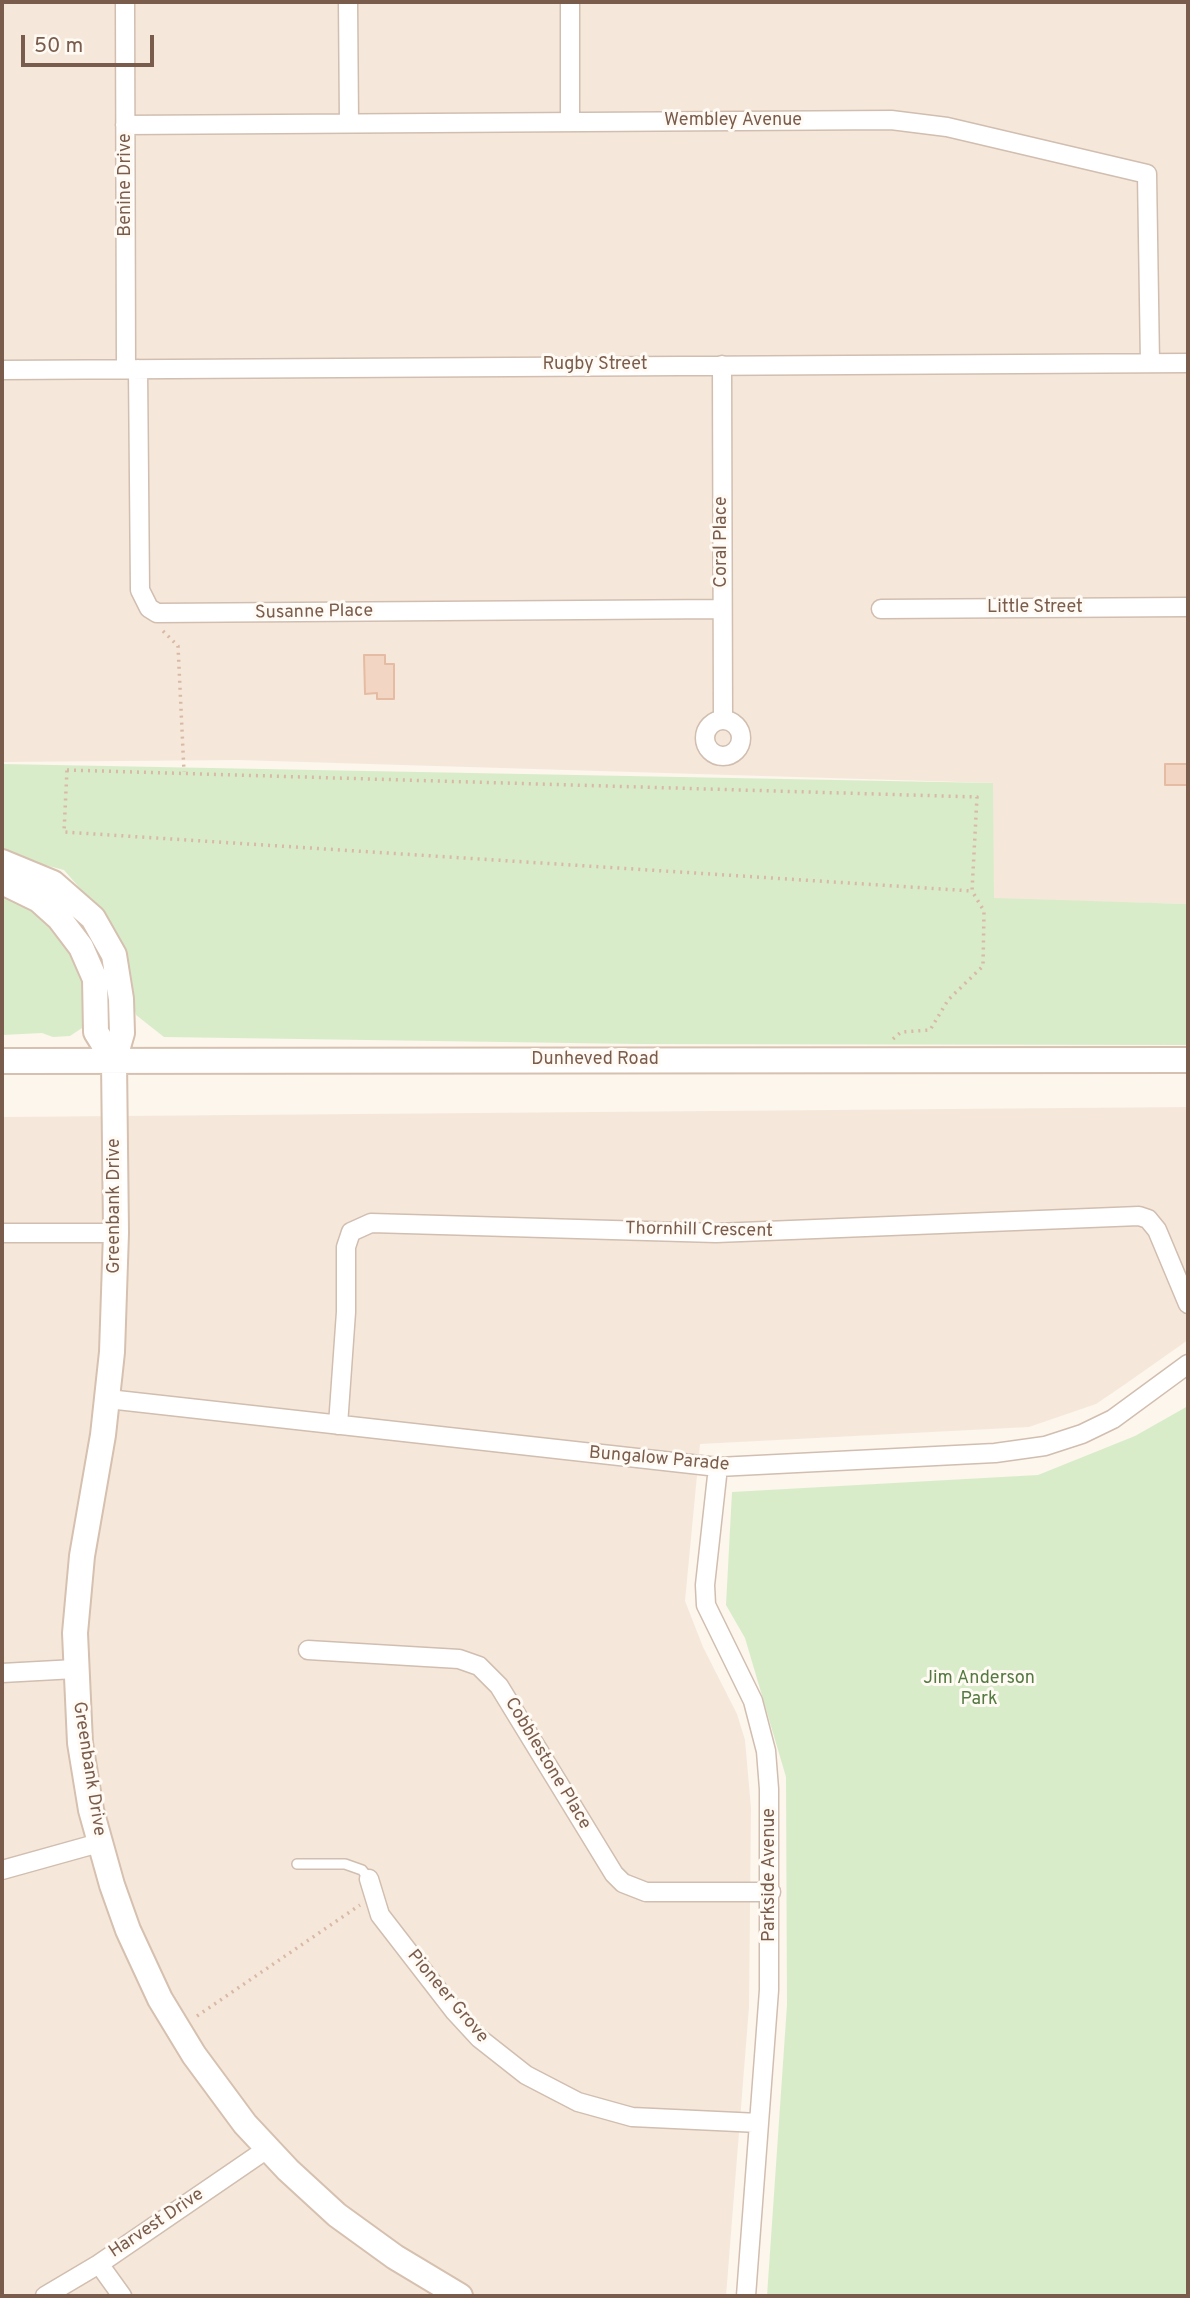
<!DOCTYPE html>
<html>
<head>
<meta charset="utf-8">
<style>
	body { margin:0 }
	#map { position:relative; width:1190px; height:2298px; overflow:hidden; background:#fdf6ec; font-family:Overpass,sans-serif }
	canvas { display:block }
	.frame { position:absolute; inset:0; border:4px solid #7a5c4d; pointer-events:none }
	.scale { position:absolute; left:21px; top:35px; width:133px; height:32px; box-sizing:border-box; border:4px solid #7a5c4d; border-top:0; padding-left:9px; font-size:21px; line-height:24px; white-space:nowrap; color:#7a5c4d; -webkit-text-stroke:5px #fffaf3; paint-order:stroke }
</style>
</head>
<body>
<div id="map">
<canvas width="1190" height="2298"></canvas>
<div class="frame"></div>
<div class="scale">50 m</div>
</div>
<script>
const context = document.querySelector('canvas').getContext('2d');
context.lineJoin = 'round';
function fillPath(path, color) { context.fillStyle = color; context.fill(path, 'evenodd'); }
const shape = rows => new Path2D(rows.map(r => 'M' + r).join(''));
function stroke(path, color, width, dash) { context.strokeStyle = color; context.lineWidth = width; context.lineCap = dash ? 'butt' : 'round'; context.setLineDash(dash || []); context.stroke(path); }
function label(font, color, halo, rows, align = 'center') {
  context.font = font + ' Overpass,sans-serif'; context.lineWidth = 6; context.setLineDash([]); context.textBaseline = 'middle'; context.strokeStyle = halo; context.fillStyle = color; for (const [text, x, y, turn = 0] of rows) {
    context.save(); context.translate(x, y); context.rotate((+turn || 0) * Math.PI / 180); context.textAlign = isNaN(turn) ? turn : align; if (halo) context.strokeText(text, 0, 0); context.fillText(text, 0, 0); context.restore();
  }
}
const residential = shape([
	[2,2,1188,2,1188,904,993,899,993,783,238,760,2,762],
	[1188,1107,1188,1340,1124,1385,1096,1404,1029,1427,700,1444,685,1601,703,1647,737,1714,745,1740,751,1808,749,2007,726,2296,2,2296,2,1117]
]);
const green = shape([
	[2,764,993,783,994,898,1188,904,1188,1045,638,1044,164,1037,136,1015,110,923,64,870,2,854],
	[2,891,42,913,75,953,86,976,85,1026,70,1036,53,1037,42,1033,2,1035],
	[1188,1406,1188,2296,767,2296,787,2005,786,1777,745,1638,726,1605,732,1492,1038,1475,1135,1436]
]);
const building = shape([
	[364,655,385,655,385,664,394,664,394,699,377,699,377,693,365,694,364,655],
	[1165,764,1188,764,1188,785,1165,785,1165,764]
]);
const path = shape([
	[163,631,178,646,184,772],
	[67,770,977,797,972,891,64,832,67,770],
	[893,1039,901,1032,930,1030,948,1000,983,966,984,911,972,891],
	[197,2016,360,1905]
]);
const lane = shape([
	[297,1864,345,1864,362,1870,369,1879]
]);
const street = shape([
	[125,2,126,369],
	[348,2,349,123],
	[570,2,570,122],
	[125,125,891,120,947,127,1147,174,1150,363],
	[722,365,723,720],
	[138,369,140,590,149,608,157,613,722,609],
	[2,370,1188,363],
	[881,609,1188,607],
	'705 738a18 18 0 1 1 36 0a18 18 0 1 1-36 0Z',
	[2,1233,116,1233],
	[108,1399,718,1467,995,1453,1045,1446,1082,1434,1113,1419,1188,1364],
	[338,1425,346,1312,346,1247,351,1232,371,1223,716,1233,1139,1216,1148,1219,1157,1230,1188,1304],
	[718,1467,705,1585,706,1605,753,1701,766,1751,769,1789,769,1990,746,2296],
	[308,1650,459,1659,479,1666,499,1686,614,1874,623,1883,646,1892,771,1892],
	[2,1673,75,1669],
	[2,1870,99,1843],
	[369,1879,380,1915,455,2012,479,2038,526,2075,578,2102,632,2117,759,2123],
	[99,2264,122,2296],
	[45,2296,99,2264,267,2149]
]);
const secondary = shape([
	[2,862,53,883,93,918,114,955,121,999,122,1033,114,1061,116,1233,112,1352,103,1435,82,1556,75,1633,80,1743,91,1810,112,1885,128,1930,160,1999,194,2055,245,2124,288,2170,337,2215,395,2257,460,2296],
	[2,882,39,900,59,918,81,947,95,979,96,1032,114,1061],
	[2,1061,1188,1060]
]);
const streetNames = [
	["Wembley Avenue",733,121],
	["Benine Drive",126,185,-90],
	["Rugby Street",595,365],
	["Coral Place",722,542,-90],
	["Little Street",1035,608],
	["Susanne Place",314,613,-1],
	["Dunheved Road",595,1060],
	["Greenbank Drive",115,1206,-90],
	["Thornhill Crescent",699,1231,1],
	["Bungalow Parade",659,1460,5],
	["Cobblestone Place",547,1764,59],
	["Greenbank Drive",88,1769,81],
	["Parkside Avenue",770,1875,-90],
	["Pioneer Grove",447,1997,50],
	["Harvest Drive",157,2224,-34]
];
const parkNames = [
	["Jim Anderson",979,1679],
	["Park",979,1700]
];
fillPath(residential, '#f5e8da');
fillPath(green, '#d8ecc9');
fillPath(building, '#f3d5c3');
stroke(building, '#e6bba3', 2);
stroke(lane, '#d1beb0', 12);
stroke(street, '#d1beb0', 21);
stroke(secondary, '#d6c0b0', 28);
stroke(path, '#d9b8a5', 3.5, [2, 5]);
stroke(lane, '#fff', 9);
stroke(street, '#fff', 18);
stroke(secondary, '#fff', 24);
label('18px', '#7a5c4d', '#fffaf3', streetNames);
label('18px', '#537a41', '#fffaf3', parkNames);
</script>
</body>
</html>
